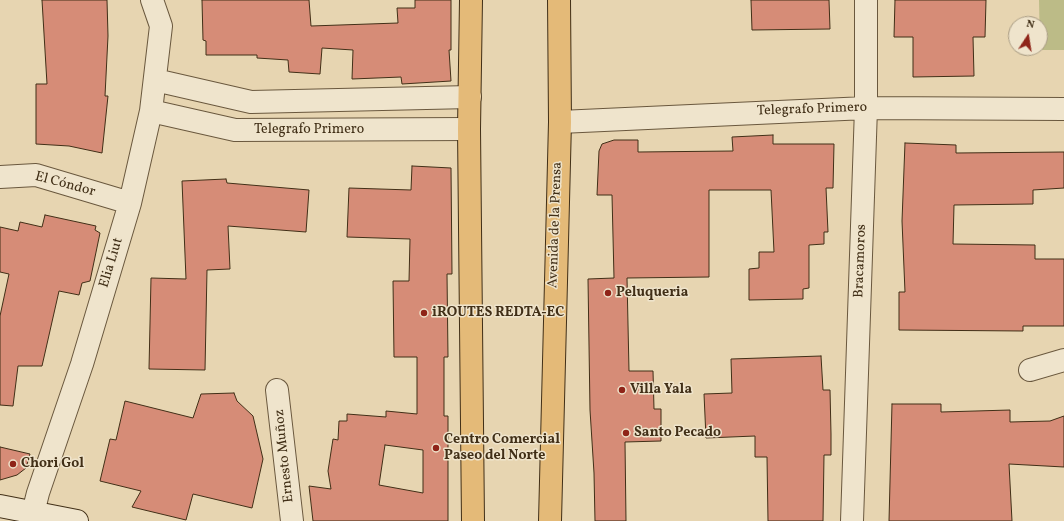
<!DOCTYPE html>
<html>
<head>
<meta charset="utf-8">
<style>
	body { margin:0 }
	#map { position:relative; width:1064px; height:521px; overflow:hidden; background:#e7d5b1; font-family:Vollkorn,serif }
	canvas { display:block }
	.north { position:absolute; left:1008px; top:16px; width:40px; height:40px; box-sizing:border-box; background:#efe4cc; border:1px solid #a99c84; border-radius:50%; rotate:12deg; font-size:11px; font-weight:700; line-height:16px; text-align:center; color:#412f17 }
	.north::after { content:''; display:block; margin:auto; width:14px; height:18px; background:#8f2418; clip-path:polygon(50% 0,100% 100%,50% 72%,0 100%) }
</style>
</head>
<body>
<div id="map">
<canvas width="1064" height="521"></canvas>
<div class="north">N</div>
</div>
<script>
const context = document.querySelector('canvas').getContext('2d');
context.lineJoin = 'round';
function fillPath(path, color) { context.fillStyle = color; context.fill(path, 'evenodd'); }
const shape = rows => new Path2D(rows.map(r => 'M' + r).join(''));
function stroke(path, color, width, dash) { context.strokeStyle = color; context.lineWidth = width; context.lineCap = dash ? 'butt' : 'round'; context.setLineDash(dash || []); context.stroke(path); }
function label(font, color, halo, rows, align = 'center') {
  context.font = font + ' Vollkorn,serif'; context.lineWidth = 3; context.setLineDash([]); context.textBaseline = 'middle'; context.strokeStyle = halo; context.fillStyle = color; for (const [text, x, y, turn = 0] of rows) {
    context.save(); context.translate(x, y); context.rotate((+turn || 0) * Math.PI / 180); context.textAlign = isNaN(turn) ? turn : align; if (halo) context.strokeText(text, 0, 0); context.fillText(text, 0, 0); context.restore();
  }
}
const green = shape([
	[1039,0,1064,0,1064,50,1040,50]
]);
const building = shape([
	[42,0,107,0,108,36,105,96,108,96,102,153,69,146,36,144,36,84,47,84,42,0],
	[202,0,309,0,311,26,398,23,397,8,415,8,415,0,451,0,451,50,449,50,451,81,402,84,401,77,352,79,353,50,322,48,320,74,289,72,288,60,257,58,257,55,206,55,206,41,203,40,202,0],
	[751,0,829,0,830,29,752,30,751,0],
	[895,0,986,0,985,37,973,37,974,76,913,77,913,37,894,37,895,0],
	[773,135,773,144,834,144,833,188,826,188,828,232,824,232,824,244,809,245,809,288,803,289,803,299,749,300,749,269,759,268,759,252,774,252,771,190,709,190,709,277,627,278,629,371,653,371,654,409,661,409,661,441,625,442,626,521,595,521,594,473,590,410,588,279,614,278,612,195,597,195,599,151,602,144,614,140,638,140,638,152,733,151,732,137,773,135],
	[905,143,956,145,956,153,1064,152,1064,188,1033,190,1033,204,954,205,953,244,1035,245,1035,259,1064,259,1064,326,1023,326,1023,331,899,330,899,292,905,292,902,221,905,143],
	[412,166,451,168,452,274,447,274,448,357,444,357,444,416,448,416,448,521,313,521,309,486,331,489,328,471,333,439,338,440,339,421,347,421,347,414,386,417,386,411,417,414,417,357,394,357,393,281,409,281,410,239,347,237,349,188,411,190,412,166],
	[385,445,423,450,423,493,379,485,385,445],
	[226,179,227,183,309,190,306,232,228,226,230,269,207,270,205,370,149,369,151,278,186,279,182,181,226,179],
	[45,215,96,226,95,230,100,233,90,281,82,283,79,295,59,291,42,366,18,366,13,406,0,405,0,316,9,274,0,272,0,227,18,231,20,222,42,227,45,215],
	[821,356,823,390,830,390,831,434,831,455,824,455,823,521,768,521,767,457,755,457,755,436,706,438,704,394,732,393,731,359,821,356],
	[234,393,237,401,253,416,263,459,252,508,193,494,186,520,132,507,141,491,100,481,110,439,116,440,125,401,193,418,201,394,234,393],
	[892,404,941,404,941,412,1010,410,1010,422,1050,421,1064,416,1064,467,1009,464,1012,521,889,521,892,404],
	[0,447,30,454,26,468,17,475,0,480,0,447]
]);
const street = shape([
	[155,80,251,102,470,97],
	[151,111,235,130,469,129],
	[560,122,866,108,1064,109],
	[0,177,36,175,130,203],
	[1030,370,1064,360],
	[277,390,292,521],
	[31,521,38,493,82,364,130,203,151,111,161,26,152,0],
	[852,521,866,108,866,0]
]);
const secondary = shape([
	[0,506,77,521]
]);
const primary = shape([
	[471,0,469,129,473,521],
	[550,521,560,122,559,0]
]);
const markers = [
	[608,293,4,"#8f2418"],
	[424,313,4,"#8f2418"],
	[622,390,4,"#8f2418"],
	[626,433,4,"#8f2418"],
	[436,448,4,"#8f2418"],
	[13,464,4,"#8f2418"]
];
const streetNames = [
	["Telegrafo Primero",812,110,-2],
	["Telegrafo Primero",309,130],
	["El Cóndor",65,185,15],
	["Avenida de la Prensa",556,225,-88],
	["Bracamoros",861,261,-88],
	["Elia Liut",112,263,-73],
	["Ernesto Muñoz",285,456,-96]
];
const poiNames = [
	["Peluqueria",616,293],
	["iROUTES REDTA-EC",432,313],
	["Villa Yala",630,390],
	["Santo Pecado",634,433],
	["Centro Comercial",444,440],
	["Paseo del Norte",444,456],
	["Chori Gol",21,464]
];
fillPath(green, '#bcbb87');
fillPath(building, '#d68c77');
stroke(building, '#412f17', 1);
stroke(street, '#6a583e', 24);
stroke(secondary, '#412f17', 24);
stroke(primary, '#412f17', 24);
stroke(street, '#efe4cc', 22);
stroke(secondary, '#efe4cc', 22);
stroke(primary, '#e4ba78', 22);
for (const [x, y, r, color] of markers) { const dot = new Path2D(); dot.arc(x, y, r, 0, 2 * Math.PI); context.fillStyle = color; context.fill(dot); stroke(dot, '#efe4cc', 1.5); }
label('14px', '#412f17', '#efe4cc', streetNames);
label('bold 14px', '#412f17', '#efe4cc', poiNames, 'left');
</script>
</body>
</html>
